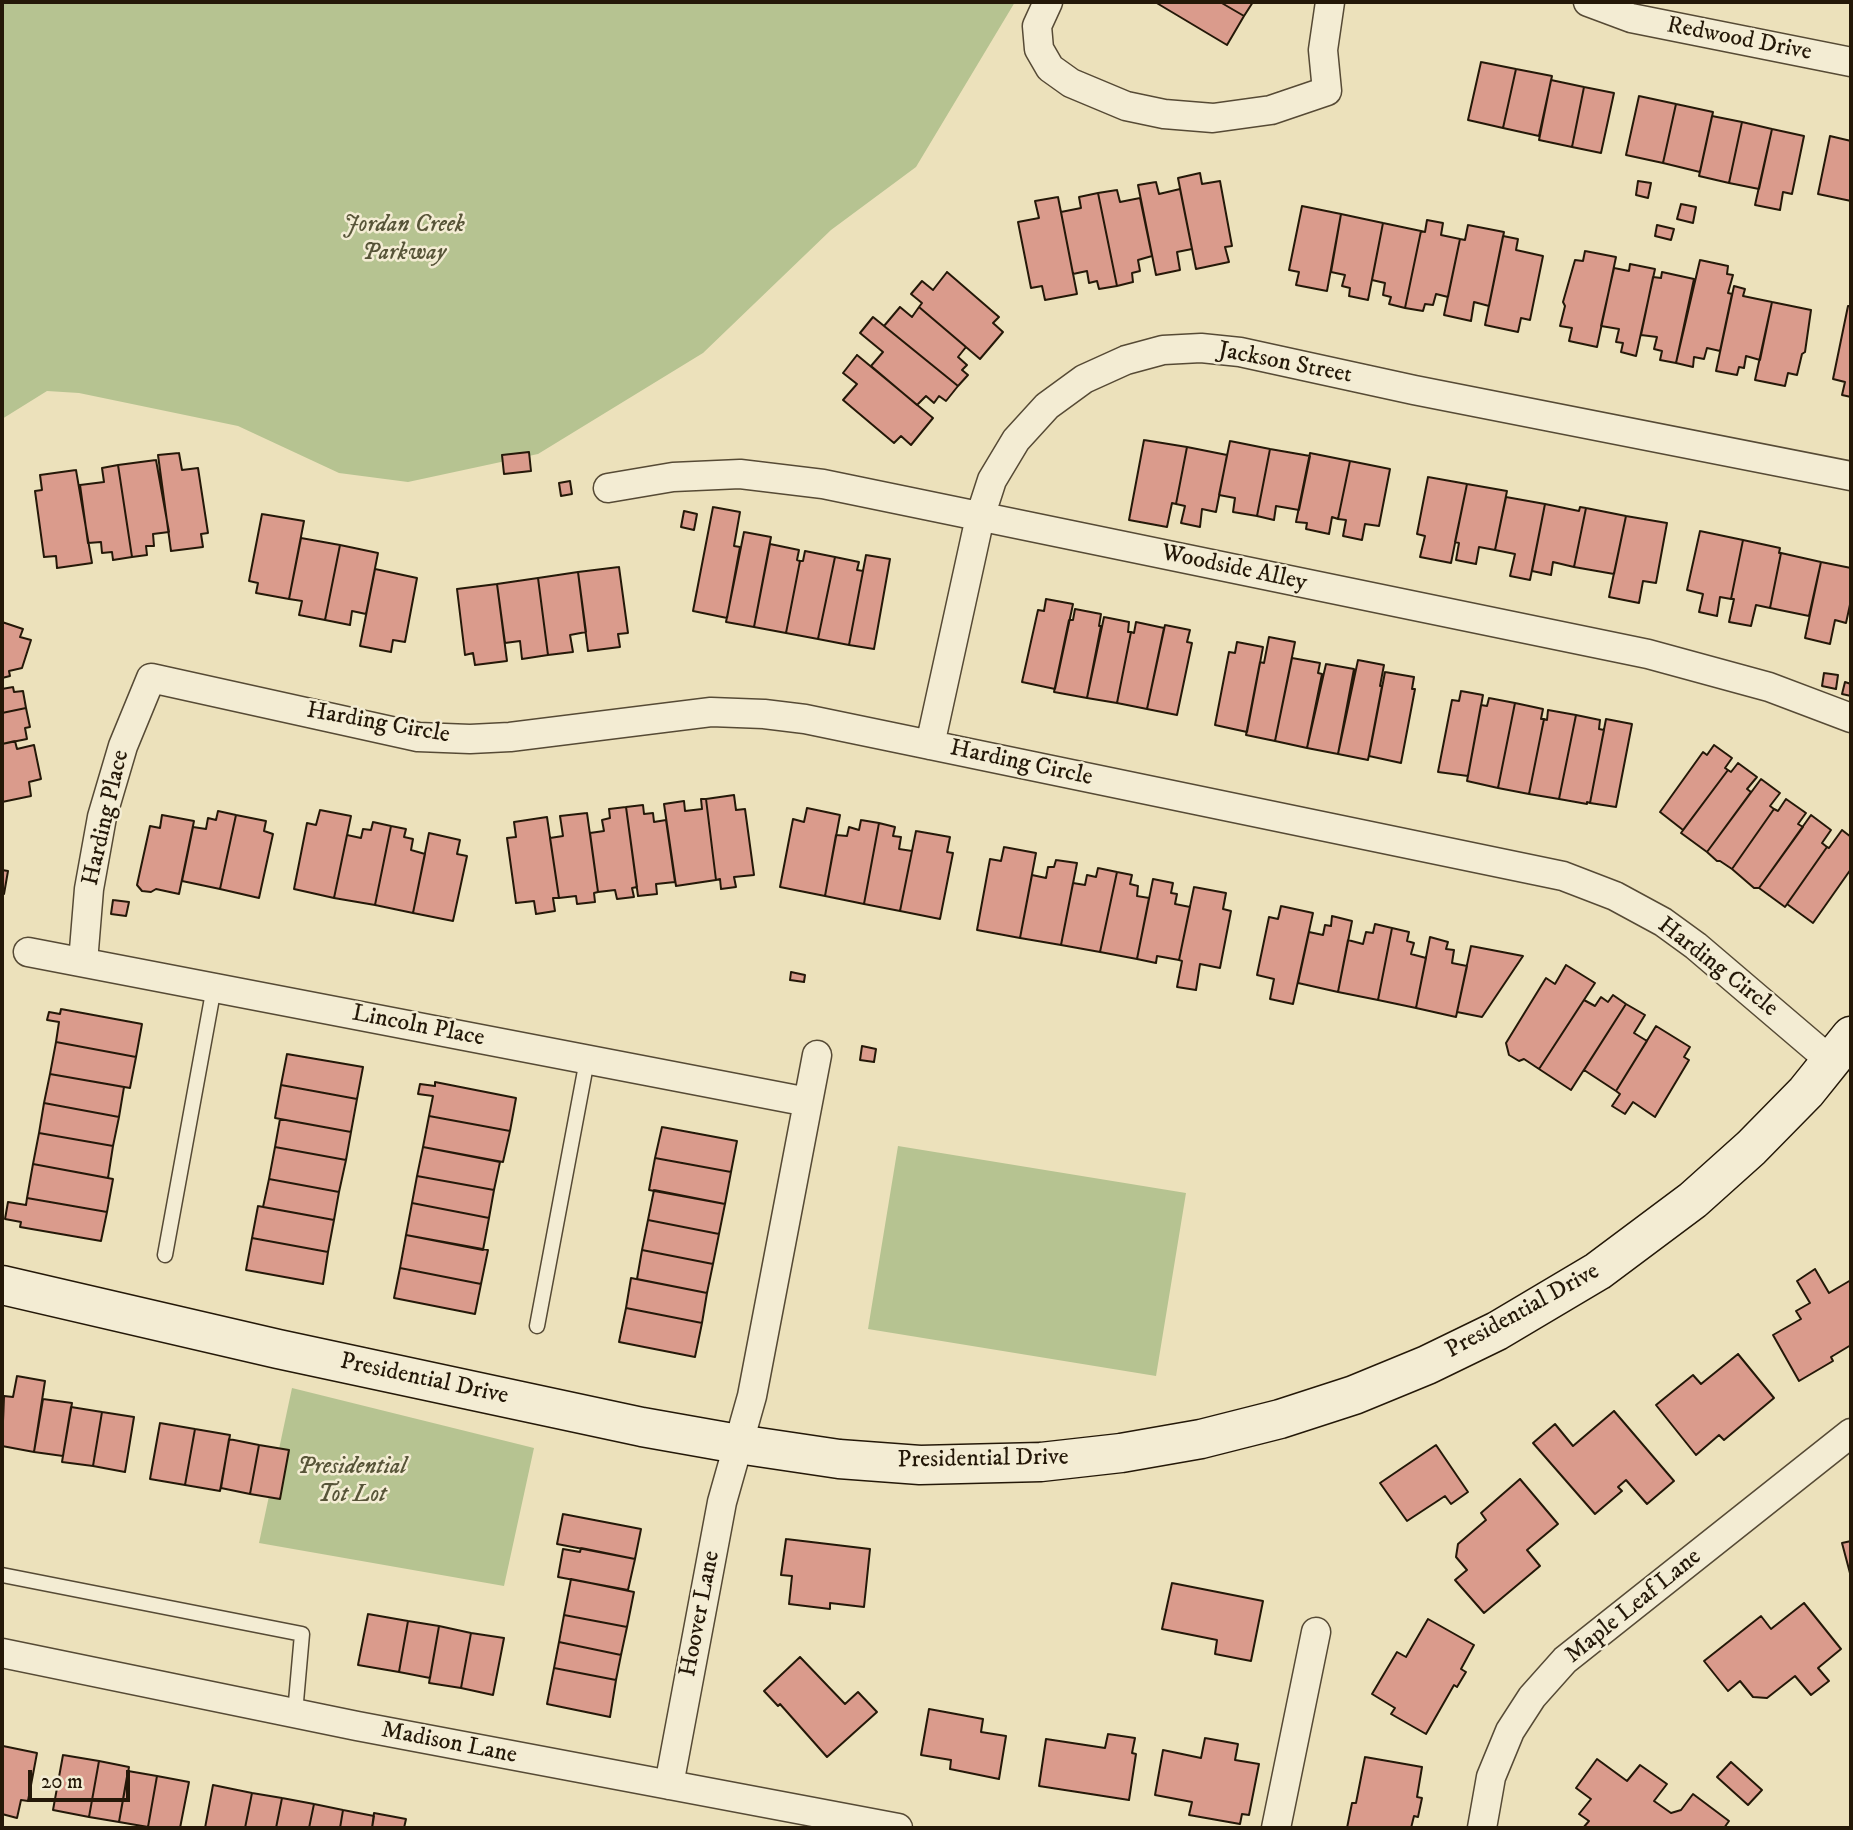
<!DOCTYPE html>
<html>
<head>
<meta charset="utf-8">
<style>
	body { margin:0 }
	#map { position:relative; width:1853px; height:1830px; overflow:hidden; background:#ece1bb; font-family:"IM FELL DW Pica",serif }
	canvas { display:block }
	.frame { position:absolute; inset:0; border:4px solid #241808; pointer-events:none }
	.scale { position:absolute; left:28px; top:1770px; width:102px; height:32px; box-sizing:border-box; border:4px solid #241808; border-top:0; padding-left:9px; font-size:21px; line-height:24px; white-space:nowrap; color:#241808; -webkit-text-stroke:5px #f3ecd3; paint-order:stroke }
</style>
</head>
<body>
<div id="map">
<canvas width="1853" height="1830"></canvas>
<div class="frame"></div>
<div class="scale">20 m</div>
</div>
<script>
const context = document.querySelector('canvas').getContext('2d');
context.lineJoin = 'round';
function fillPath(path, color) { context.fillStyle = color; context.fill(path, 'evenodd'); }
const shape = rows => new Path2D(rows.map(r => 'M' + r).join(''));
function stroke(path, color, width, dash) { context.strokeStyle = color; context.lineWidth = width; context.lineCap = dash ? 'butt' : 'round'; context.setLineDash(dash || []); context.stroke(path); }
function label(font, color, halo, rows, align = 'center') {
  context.font = font + ' "IM FELL DW Pica",serif'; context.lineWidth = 5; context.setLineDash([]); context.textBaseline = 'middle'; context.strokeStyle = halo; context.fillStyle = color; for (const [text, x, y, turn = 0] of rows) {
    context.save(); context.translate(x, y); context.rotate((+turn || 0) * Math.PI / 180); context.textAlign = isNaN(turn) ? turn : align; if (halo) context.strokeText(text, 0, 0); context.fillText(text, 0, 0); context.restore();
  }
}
const green = shape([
	[2,2,1015,2,916,167,831,230,703,353,538,454,408,482,339,473,238,426,79,393,47,391,2,419],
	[898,1146,1186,1193,1156,1376,868,1329],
	[292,1388,534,1448,504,1586,259,1543]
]);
const building = shape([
	[1155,2,1220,2,1244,16,1227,45,1155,2],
	[1220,2,1253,2,1244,16,1220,2],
	[1481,62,1516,69,1503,128,1468,120,1481,62],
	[1516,69,1552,76,1539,136,1503,128,1516,69],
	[1551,80,1584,87,1572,147,1539,140,1551,80],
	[1584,87,1614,93,1601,153,1572,147,1584,87],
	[1639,96,1676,104,1663,163,1626,155,1639,96],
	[1676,104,1713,112,1700,172,1663,163,1676,104],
	[1712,116,1742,122,1729,183,1699,176,1712,116],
	[1742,122,1772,129,1759,189,1729,183,1742,122],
	[1772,129,1804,136,1792,194,1783,192,1780,210,1755,205,1772,129],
	[1830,136,1851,141,1851,201,1818,194,1830,136],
	[1200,173,1202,184,1220,181,1232,246,1225,247,1229,262,1196,269,1178,178,1200,173],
	[1638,181,1651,183,1648,198,1636,195,1638,181],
	[1156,182,1159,194,1180,189,1192,249,1177,252,1180,270,1156,275,1138,185,1156,182],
	[1117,190,1120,202,1140,198,1152,256,1138,260,1140,271,1132,273,1133,282,1117,286,1098,193,1117,190],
	[1098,193,1117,286,1099,289,1097,281,1089,283,1087,271,1073,274,1061,212,1081,208,1079,197,1098,193],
	[1058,197,1077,294,1045,300,1042,286,1031,288,1018,222,1039,218,1035,201,1058,197],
	[1681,204,1696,207,1693,223,1677,219,1681,204],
	[1302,206,1341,214,1327,291,1296,285,1299,272,1289,270,1302,206],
	[1341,214,1383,223,1368,300,1349,296,1350,288,1342,286,1345,275,1331,272,1341,214],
	[1427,220,1443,223,1441,235,1460,239,1448,297,1436,294,1433,305,1425,304,1423,311,1405,308,1421,231,1425,232,1427,220],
	[1383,223,1421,231,1405,308,1389,304,1391,297,1383,295,1385,283,1372,280,1383,223],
	[1468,225,1504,232,1489,306,1474,302,1471,321,1444,315,1460,239,1465,240,1468,225],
	[1657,225,1674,229,1671,240,1655,236,1657,225],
	[1503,236,1518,239,1516,250,1543,256,1530,320,1521,318,1518,332,1485,325,1503,236],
	[1585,251,1616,257,1597,347,1569,341,1572,328,1560,326,1565,306,1563,302,1575,260,1583,261,1585,251],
	[1700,260,1728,266,1727,274,1733,275,1728,293,1732,294,1720,351,1707,348,1704,359,1694,357,1693,367,1676,363,1700,260],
	[1630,264,1655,269,1636,356,1621,352,1623,343,1616,342,1619,329,1601,326,1614,268,1629,271,1630,264],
	[947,272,999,317,993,323,1003,332,980,359,919,307,922,303,911,294,922,281,933,290,947,272],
	[1662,272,1694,279,1676,363,1660,360,1662,351,1654,349,1657,337,1641,335,1653,277,1661,278,1662,272],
	[1734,286,1745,289,1743,296,1772,302,1760,360,1746,356,1744,368,1739,367,1737,375,1716,371,1734,286],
	[1772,302,1811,310,1805,352,1802,354,1797,375,1788,373,1785,386,1755,380,1772,302],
	[1848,306,1851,306,1851,397,1842,395,1845,382,1833,379,1848,306],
	[900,307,912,317,919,307,966,347,958,357,967,365,962,370,968,375,958,386,884,326,900,307],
	[873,317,958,386,946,401,939,396,934,403,926,396,917,405,871,366,883,352,860,333,873,317],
	[857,355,933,418,911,445,901,436,894,443,843,400,857,384,843,373,857,355],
	[1144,440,1187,447,1176,504,1172,503,1167,527,1129,520,1144,440],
	[1230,441,1270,449,1257,516,1233,512,1235,498,1219,495,1230,441],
	[1187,447,1227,455,1216,512,1202,509,1200,527,1181,523,1185,506,1176,504,1187,447],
	[1270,449,1310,456,1299,510,1276,506,1274,520,1257,516,1270,449],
	[529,452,531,471,504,474,502,455,529,452],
	[179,453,182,470,198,468,208,533,201,534,203,547,171,551,158,455,179,453],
	[1310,453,1350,461,1338,519,1332,517,1329,534,1306,529,1307,523,1296,522,1310,453],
	[156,460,169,532,153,534,154,546,146,546,147,555,132,557,118,465,156,460],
	[1350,461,1390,469,1379,526,1365,524,1362,540,1343,536,1346,520,1338,519,1350,461],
	[118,465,132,557,113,560,112,552,102,553,101,542,88,543,80,485,104,482,102,468,118,465],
	[76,470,92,563,57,568,56,556,44,557,35,491,42,490,40,475,76,470],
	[1428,477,1467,484,1451,563,1420,557,1425,536,1417,534,1428,477],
	[570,481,572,494,561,496,559,483,570,481],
	[1467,484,1507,491,1495,550,1479,547,1476,564,1456,560,1459,543,1455,542,1467,484],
	[1506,497,1545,504,1530,580,1510,576,1515,554,1495,550,1506,497],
	[1545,504,1579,511,1580,507,1586,508,1574,567,1553,562,1551,575,1532,571,1545,504],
	[713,507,740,512,734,546,740,547,727,618,693,611,713,507],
	[1586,508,1626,516,1614,574,1574,567,1586,508],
	[684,511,697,514,694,530,681,527,684,511],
	[262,514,304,521,289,599,256,593,258,583,249,581,262,514],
	[1626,516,1667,523,1656,583,1643,581,1639,603,1609,597,1626,516],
	[1700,531,1743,540,1731,599,1720,597,1717,616,1699,612,1703,594,1687,590,1700,531],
	[744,532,771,537,754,627,726,622,744,532],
	[301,538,340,545,325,620,299,615,302,601,289,599,301,538],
	[1743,540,1780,548,1779,553,1781,553,1770,608,1756,605,1751,626,1729,622,1734,599,1731,599,1743,540],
	[770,544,799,550,797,560,800,561,786,633,754,627,770,544],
	[340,545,378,553,366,614,352,611,350,625,325,620,340,545],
	[805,551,835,557,818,639,786,633,800,561,803,561,805,551],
	[1781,553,1821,562,1809,616,1770,608,1781,553],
	[866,555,890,559,874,649,849,645,866,555],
	[835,557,859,562,857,570,863,571,849,645,818,639,835,557],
	[1821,562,1851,568,1851,600,1846,623,1835,620,1830,644,1805,638,1821,562],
	[619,567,628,633,618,634,620,647,588,651,578,572,619,567],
	[375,569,417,578,405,642,393,640,391,652,360,646,375,569],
	[578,572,586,632,570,635,573,652,548,655,538,578,578,572],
	[538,578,548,655,522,659,520,641,505,643,497,584,538,578],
	[497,584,507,661,475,665,473,653,465,655,457,589,497,584],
	[1046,599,1073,604,1055,689,1022,682,1038,610,1044,611,1046,599],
	[1075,609,1101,614,1099,626,1101,626,1087,698,1054,692,1069,620,1073,620,1075,609],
	[1104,617,1129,622,1128,632,1131,632,1117,703,1087,698,1104,617],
	[2,622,23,629,20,637,31,640,22,668,9,671,10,676,2,678,2,622],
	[1136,622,1164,628,1147,709,1117,703,1131,632,1134,633,1136,622],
	[1165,625,1190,630,1187,642,1192,643,1177,715,1147,709,1165,625],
	[1269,637,1295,642,1275,741,1246,735,1260,662,1264,663,1269,637],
	[1237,642,1263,647,1247,732,1215,725,1229,652,1235,653,1237,642],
	[1292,658,1320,663,1318,673,1322,674,1307,748,1275,741,1292,658],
	[1358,660,1384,665,1380,686,1382,686,1368,760,1338,754,1358,660],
	[1326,664,1354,669,1338,754,1307,748,1326,664],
	[1385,672,1414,677,1412,689,1415,689,1401,763,1369,756,1385,672],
	[1824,673,1838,675,1836,689,1822,686,1824,673],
	[1845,682,1851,684,1851,696,1842,694,1845,682],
	[13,687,14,692,23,691,26,708,2,713,2,689,13,687],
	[1461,691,1483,695,1468,776,1438,772,1452,700,1459,701,1461,691],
	[1489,698,1515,703,1498,788,1467,781,1481,705,1487,706,1489,698],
	[1515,703,1543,709,1541,719,1544,719,1529,794,1498,788,1515,703],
	[26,708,30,727,25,728,27,739,2,744,2,713,26,708],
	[1548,710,1576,715,1559,799,1529,794,1544,719,1547,720,1548,710],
	[1576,715,1600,720,1599,729,1604,730,1590,803,1587,802,1587,804,1559,799,1576,715],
	[1606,719,1632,724,1616,807,1590,803,1606,719],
	[15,741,17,749,34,745,41,779,29,782,31,796,2,802,2,744,15,741],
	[1714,745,1732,758,1725,768,1728,770,1683,830,1660,812,1703,752,1707,755,1714,745],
	[1738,763,1757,777,1747,789,1751,792,1707,852,1681,833,1728,770,1731,772,1738,763],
	[1761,779,1780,793,1770,806,1774,809,1732,869,1720,861,1717,861,1707,852,1761,779],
	[734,795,736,810,745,809,754,875,734,877,736,887,721,889,720,879,716,880,706,799,734,795],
	[701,799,706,799,716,880,676,886,664,804,684,801,685,811,702,809,701,799],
	[1786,799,1806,813,1798,824,1803,827,1759,888,1754,888,1732,869,1774,809,1778,811,1786,799],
	[643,805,644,814,653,813,654,822,666,820,675,882,656,884,657,894,638,896,626,807,643,805],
	[626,807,637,887,632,888,634,897,617,899,615,890,598,892,590,833,604,831,602,820,610,818,609,809,626,807],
	[807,808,840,815,825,896,780,887,793,819,804,822,807,808],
	[320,810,351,816,334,898,294,889,307,823,316,825,320,810],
	[218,811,236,815,220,889,182,881,193,827,206,829,208,818,216,820,218,811],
	[587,813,598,892,594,893,595,902,577,904,576,896,559,898,550,838,563,836,560,816,587,813],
	[162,815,194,821,179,894,156,889,151,892,142,891,137,885,150,826,160,828,162,815],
	[236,815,266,821,264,831,273,834,259,898,220,889,236,815],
	[1811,815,1831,830,1822,843,1827,847,1785,907,1759,888,1811,815],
	[547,817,559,898,553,898,555,911,536,914,534,901,516,903,507,838,516,837,514,822,547,817],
	[861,820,879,823,864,904,825,896,836,835,847,836,849,827,859,830,861,820],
	[373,822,391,826,375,905,334,898,347,835,361,838,363,829,371,830,373,822],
	[879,823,895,827,893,836,901,837,899,849,912,851,900,911,864,904,879,823],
	[391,826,406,829,404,837,413,839,411,850,425,854,413,913,375,905,391,826],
	[1842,830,1851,837,1851,869,1813,923,1787,904,1827,847,1829,848,1842,830],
	[916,831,950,837,947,852,953,853,940,919,900,911,916,831],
	[429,833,460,840,457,854,467,856,453,921,413,913,429,833],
	[1004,847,1036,853,1020,938,977,930,990,859,1001,861,1004,847],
	[1056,860,1077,863,1061,945,1020,938,1032,875,1046,878,1048,867,1054,867,1056,860],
	[1098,868,1117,872,1100,952,1061,945,1073,883,1085,885,1087,875,1096,877,1098,868],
	[2,870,8,871,4,894,2,894,2,870],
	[1117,872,1132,875,1130,884,1138,886,1137,896,1149,898,1137,959,1100,952,1117,872],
	[1153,879,1173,883,1171,893,1177,894,1175,904,1190,907,1179,960,1157,956,1156,963,1137,959,1153,879],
	[1194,887,1226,893,1223,909,1231,911,1220,968,1200,964,1196,990,1177,987,1182,961,1179,960,1194,887],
	[113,900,129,902,126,916,111,914,113,900],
	[1281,906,1313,913,1293,1004,1270,999,1274,979,1257,975,1269,917,1278,919,1281,906],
	[1332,916,1352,921,1338,992,1298,983,1309,932,1323,935,1325,925,1331,926,1332,916],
	[1375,924,1392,928,1378,1000,1338,992,1348,940,1363,944,1366,932,1373,933,1375,924],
	[1392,928,1409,932,1407,941,1414,943,1411,954,1426,958,1416,1008,1378,1000,1392,928],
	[1430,937,1448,942,1446,949,1454,950,1452,963,1467,966,1456,1017,1416,1008,1430,937],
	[1471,946,1523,956,1482,1017,1457,1012,1471,946],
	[1566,965,1595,983,1539,1069,1524,1059,1519,1061,1509,1055,1506,1043,1546,978,1555,984,1566,965],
	[791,972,805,975,804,982,790,980,791,972],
	[1613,995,1626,1004,1571,1090,1539,1069,1584,1000,1595,1006,1601,997,1608,1002,1613,995],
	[1626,1004,1645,1015,1634,1033,1647,1041,1616,1091,1584,1070,1626,1004],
	[61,1009,142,1024,136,1057,56,1042,59,1022,47,1020,49,1012,60,1014,61,1009],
	[1656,1026,1690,1047,1684,1057,1689,1060,1655,1117,1633,1102,1625,1114,1612,1106,1620,1094,1616,1091,1656,1026],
	[56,1042,136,1057,130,1088,50,1074,56,1042],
	[862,1046,876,1049,874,1062,860,1060,862,1046],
	[287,1054,363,1067,357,1099,281,1085,287,1054],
	[50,1074,124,1087,119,1117,44,1103,50,1074],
	[435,1082,516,1098,510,1131,429,1116,433,1096,418,1094,420,1084,435,1086,435,1082],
	[281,1085,357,1099,351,1132,275,1118,281,1085],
	[44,1103,119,1117,113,1146,39,1133,44,1103],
	[429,1116,510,1131,503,1162,423,1147,429,1116],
	[280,1119,351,1132,346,1160,275,1147,280,1119],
	[662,1127,737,1141,731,1172,655,1158,662,1127],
	[39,1133,113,1146,108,1178,33,1164,39,1133],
	[275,1147,346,1160,339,1192,269,1179,275,1147],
	[423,1147,500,1162,494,1190,417,1176,423,1147],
	[655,1158,731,1172,725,1204,649,1190,655,1158],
	[33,1164,113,1179,107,1212,27,1198,33,1164],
	[417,1176,494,1190,489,1218,412,1203,417,1176],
	[269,1179,339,1192,334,1220,263,1207,269,1179],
	[654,1190,725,1204,719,1234,648,1220,654,1190],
	[27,1198,107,1212,101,1241,20,1227,21,1222,5,1219,8,1202,26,1205,27,1198],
	[412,1203,489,1218,483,1250,406,1235,412,1203],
	[258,1206,334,1220,328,1252,252,1238,258,1206],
	[648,1220,719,1234,713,1264,642,1250,648,1220],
	[406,1235,488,1250,481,1284,400,1268,406,1235],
	[252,1238,328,1252,323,1284,246,1270,252,1238],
	[642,1250,713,1264,707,1293,637,1279,642,1250],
	[400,1268,481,1284,475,1314,394,1298,400,1268],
	[1815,1269,1829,1293,1851,1280,1851,1345,1831,1357,1833,1361,1799,1381,1773,1335,1801,1319,1796,1311,1810,1303,1797,1281,1815,1269],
	[631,1278,707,1293,702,1323,626,1308,631,1278],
	[626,1308,702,1323,695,1357,619,1342,626,1308],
	[1738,1354,1774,1398,1724,1440,1719,1435,1696,1455,1656,1405,1693,1375,1701,1384,1738,1354],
	[17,1376,45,1381,34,1452,2,1446,4,1396,13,1397,17,1376],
	[43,1399,72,1403,63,1456,34,1452,43,1399],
	[71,1407,102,1412,93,1466,62,1462,71,1407],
	[1614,1411,1674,1481,1647,1504,1626,1480,1618,1487,1622,1491,1595,1514,1533,1443,1555,1424,1573,1446,1614,1411],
	[102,1412,134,1417,125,1472,93,1466,102,1412],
	[160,1423,195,1429,185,1485,150,1479,160,1423],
	[195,1429,230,1435,220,1491,185,1485,195,1429],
	[229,1439,259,1445,250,1494,221,1488,229,1439],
	[259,1445,289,1450,280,1499,250,1494,259,1445],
	[1436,1445,1468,1492,1451,1504,1445,1496,1407,1521,1380,1483,1436,1445],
	[1520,1479,1558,1524,1527,1550,1540,1566,1484,1613,1455,1580,1467,1570,1456,1557,1458,1544,1486,1520,1481,1513,1520,1479],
	[563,1514,641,1529,635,1559,557,1544,563,1514],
	[786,1539,870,1549,864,1607,830,1603,830,1609,789,1604,792,1576,781,1575,786,1539],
	[1851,1541,1851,1577,1842,1543,1851,1541],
	[581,1548,635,1559,628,1590,558,1577,563,1549,580,1552,581,1548],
	[571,1579,634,1592,627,1627,564,1615,571,1579],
	[1172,1583,1263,1601,1251,1661,1215,1654,1217,1640,1162,1629,1172,1583],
	[1804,1603,1841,1649,1818,1668,1829,1681,1811,1695,1795,1676,1767,1698,1753,1697,1740,1681,1728,1691,1704,1661,1761,1616,1771,1629,1804,1603],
	[368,1614,408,1621,399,1672,358,1665,368,1614],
	[564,1615,627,1627,621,1655,559,1642,564,1615],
	[1428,1619,1474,1645,1461,1669,1466,1672,1457,1687,1454,1685,1426,1734,1391,1714,1395,1708,1372,1694,1397,1652,1406,1657,1428,1619],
	[408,1621,439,1626,430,1678,399,1672,408,1621],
	[439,1626,471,1633,461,1688,429,1683,439,1626],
	[471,1633,504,1638,493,1695,461,1688,471,1633],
	[559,1642,621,1655,616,1680,554,1668,559,1642],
	[800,1657,845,1704,858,1692,877,1712,827,1757,780,1704,778,1706,764,1691,800,1657],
	[554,1668,616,1680,610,1717,547,1704,554,1668],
	[929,1709,983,1719,981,1732,1006,1736,999,1779,950,1769,951,1760,921,1755,929,1709],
	[1108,1734,1135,1738,1132,1753,1136,1754,1129,1800,1039,1786,1046,1739,1105,1748,1108,1734],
	[1205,1738,1238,1744,1235,1760,1259,1764,1249,1815,1242,1814,1240,1824,1189,1815,1192,1802,1155,1795,1163,1750,1201,1758,1205,1738],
	[3,1746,37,1753,28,1801,21,1800,17,1818,2,1814,3,1746],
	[63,1755,99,1761,89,1817,53,1810,63,1755],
	[1365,1757,1422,1767,1417,1797,1422,1798,1418,1817,1414,1816,1411,1828,1347,1828,1352,1803,1356,1803,1365,1757],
	[1597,1759,1627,1781,1640,1765,1667,1784,1654,1801,1671,1813,1681,1810,1693,1794,1729,1821,1724,1828,1583,1828,1589,1821,1579,1814,1591,1799,1576,1788,1597,1759],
	[99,1761,129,1767,119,1822,89,1817,99,1761],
	[1731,1762,1762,1790,1748,1805,1717,1777,1731,1762],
	[128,1771,157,1776,148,1827,119,1822,128,1771],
	[157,1776,189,1782,180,1828,148,1827,157,1776],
	[213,1785,252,1793,245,1828,205,1828,213,1785],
	[252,1793,282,1798,276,1828,245,1828,252,1793],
	[282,1798,314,1804,309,1828,276,1828,282,1798],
	[314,1804,343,1810,340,1828,309,1828,314,1804],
	[343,1810,374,1816,372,1828,340,1828,343,1810],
	[374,1813,406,1819,404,1828,372,1828,374,1813]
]);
const lane = shape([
	[165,1255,214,987],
	[537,1326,587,1060],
	[2,1575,302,1634,295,1713]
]);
const street = shape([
	[1048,2,1037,26,1039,49,1050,68,1071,83,1126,106,1164,114,1213,118,1271,110,1327,91,1323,50,1330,2],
	[1588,2,1631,18,1851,62],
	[608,488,673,477,740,474,823,484,1648,654,1769,687,1851,718],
	[930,745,980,517,992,480,1016,440,1047,406,1084,379,1126,360,1163,350,1201,348,1240,352,1414,390,1851,476],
	[28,952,808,1102],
	[83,962,89,889,102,817,123,746,151,678,418,737,470,739,510,737,711,712,764,714,805,719,1563,876,1615,896,1663,922,1696,946,1832,1062],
	[2,1653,357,1726,898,1828],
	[669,1785,722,1502,752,1396,817,1055],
	[1276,1828,1316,1632],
	[1482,1828,1491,1777,1510,1731,1532,1697,1565,1660,1851,1433]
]);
const secondary = shape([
	[2,1285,278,1349,642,1427,738,1444,839,1459,920,1465,1041,1462,1121,1453,1201,1439,1280,1419,1354,1395,1427,1365,1497,1331,1598,1271,1693,1200,1751,1148,1806,1092,1851,1036]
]);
const streetNames = [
	["Redwood Drive",1739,40,11],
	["Jackson Street",1285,364,11],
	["Woodside Alley",1234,569,12],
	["Harding Circle",378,724,10],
	["Harding Circle",1021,764,12],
	["Harding Place",107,818,-77],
	["Harding Circle",1717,968,38],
	["Lincoln Place",418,1027,11],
	["Presidential Drive",1523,1312,-29],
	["Presidential Drive",424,1380,12],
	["Presidential Drive",983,1460,-1],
	["Maple Leaf Lane",1634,1607,-39],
	["Hoover Lane",701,1614,-79],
	["Madison Lane",449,1744,11]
];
const parkNames = [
	["Jordan Creek",404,226],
	["Parkway",404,254],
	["Presidential",352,1468],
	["Tot Lot",352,1496]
];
fillPath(green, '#b6c391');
fillPath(building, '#da9b8c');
stroke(building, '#241808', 2);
stroke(lane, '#564a35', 17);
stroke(street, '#564a35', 31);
stroke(secondary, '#241808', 41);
stroke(lane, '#f3ecd3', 14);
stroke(street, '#f3ecd3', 28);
stroke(secondary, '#f3ecd3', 38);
label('24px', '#241808', '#f3ecd3', streetNames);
label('italic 24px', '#575438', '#f3ecd3', parkNames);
</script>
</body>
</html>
